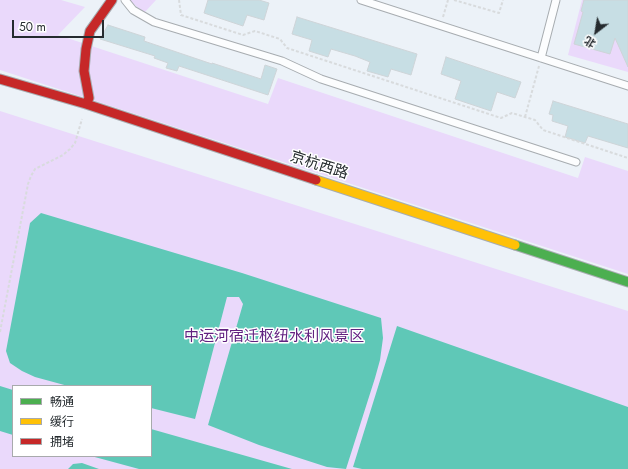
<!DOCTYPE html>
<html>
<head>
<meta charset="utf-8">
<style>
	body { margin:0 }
	#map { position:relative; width:628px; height:469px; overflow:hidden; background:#ecf2f8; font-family:Jost,"Noto Sans SC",sans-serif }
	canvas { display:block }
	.legend { position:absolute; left:12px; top:385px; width:140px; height:72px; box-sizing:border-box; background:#fff; border:1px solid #a8aaac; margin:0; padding:5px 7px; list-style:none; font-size:12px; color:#252b2f }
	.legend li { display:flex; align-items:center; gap:8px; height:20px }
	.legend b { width:20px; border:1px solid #a8aaac }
	.north { position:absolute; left:576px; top:12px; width:40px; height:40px; -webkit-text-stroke:3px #fff; paint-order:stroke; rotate:211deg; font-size:11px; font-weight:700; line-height:16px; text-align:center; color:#252b2f }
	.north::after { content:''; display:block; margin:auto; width:14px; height:18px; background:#252b2f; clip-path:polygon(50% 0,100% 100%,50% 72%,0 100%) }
	.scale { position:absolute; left:12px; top:20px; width:92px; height:18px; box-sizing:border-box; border:2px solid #252b2f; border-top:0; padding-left:5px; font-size:12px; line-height:14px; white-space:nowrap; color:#252b2f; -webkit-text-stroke:3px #fff; paint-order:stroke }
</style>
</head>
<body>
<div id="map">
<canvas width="628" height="469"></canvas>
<ul class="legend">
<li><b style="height:5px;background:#4caf50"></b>畅通</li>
<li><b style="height:5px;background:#ffc107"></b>缓行</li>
<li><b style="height:5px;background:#c62828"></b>拥堵</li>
</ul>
<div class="north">北</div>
<div class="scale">50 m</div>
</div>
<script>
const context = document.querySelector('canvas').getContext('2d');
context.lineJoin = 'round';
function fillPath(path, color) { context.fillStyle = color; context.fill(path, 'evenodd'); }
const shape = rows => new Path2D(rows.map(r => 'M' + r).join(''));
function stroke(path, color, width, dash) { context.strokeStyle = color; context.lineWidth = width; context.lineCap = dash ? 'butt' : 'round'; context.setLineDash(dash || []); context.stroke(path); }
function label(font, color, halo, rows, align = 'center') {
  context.font = font + ' Jost,"Noto Sans SC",sans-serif'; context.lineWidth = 3; context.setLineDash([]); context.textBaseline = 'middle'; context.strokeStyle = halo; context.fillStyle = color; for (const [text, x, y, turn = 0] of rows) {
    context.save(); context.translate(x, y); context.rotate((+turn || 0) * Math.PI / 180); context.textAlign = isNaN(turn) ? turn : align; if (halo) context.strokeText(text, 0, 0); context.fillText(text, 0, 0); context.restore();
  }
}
const green = shape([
	[0,0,61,0,85,7,58,35,268,104,278,78,578,178,585,157,628,171,628,274,0,70],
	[129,0,156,0,144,13],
	[582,0,628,0,628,72,568,55],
	[0,111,628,311,628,469,0,469],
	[13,386,151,386,151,456,13,456]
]);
const water = shape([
	[41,213,242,273,381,318,383,338,380,360,375,378,346,469,327,467,259,445,208,425,243,304,239,297,227,297,195,419,151,408,151,386,68,386,35,377,22,371,10,363,6,351,30,223],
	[397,326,628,407,628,469,362,469,353,467],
	[0,386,13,390,13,435,0,431],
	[151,429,292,469,139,469,91,456,151,456],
	[82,463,99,469,68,469,73,464]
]);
const building = shape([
	[208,0,259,0,269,3,264,20,247,15,243,26,204,13,208,0],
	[584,0,628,0,628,67,615,38,610,54,574,44,583,12,581,11,584,0],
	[297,17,417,54,411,75,391,69,388,77,367,71,370,62,355,56,331,49,328,57,309,51,312,40,292,34,297,17],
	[108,25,145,37,144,41,212,64,212,63,261,79,265,65,277,69,268,95,179,66,177,71,166,68,168,63,154,58,155,56,100,39,108,25],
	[446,57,521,82,515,98,497,92,491,111,455,99,461,81,441,74,446,57],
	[553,101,628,124,628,148,588,136,585,143,565,137,568,126,552,121,553,115,549,114,553,101]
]);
const path = shape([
	[179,0,181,15,243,35,255,31,280,39,287,48,501,118,512,113,525,117,535,120,543,130,628,158],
	[454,0,499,13,503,0],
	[443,17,448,0],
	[525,117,539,66],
	[0,332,28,184,31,176,35,169,63,155,70,149,75,143,82,119]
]);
const lane = shape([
	[125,0,133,10,154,22,282,61,321,79,576,162],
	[361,0,628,86],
	[541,58,556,0]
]);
const fast = shape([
	[515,245,628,282]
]);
const slow = shape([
	[316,180,515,245]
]);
const jam = shape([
	[0,79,86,104,316,180],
	[86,104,89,98,84,71,86,49,90,31,112,0]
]);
const streetNames = [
	["京杭西路",319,166,18]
];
const parkNames = [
	["中运河宿迁枢纽水利风景区",274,337]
];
fillPath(green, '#ead9fb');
fillPath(water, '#5fc8b7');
fillPath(building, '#c7dee4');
stroke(building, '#ced4d8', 1);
stroke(lane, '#a7acb0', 9);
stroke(fast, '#a7acb0', 11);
stroke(slow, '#a7acb0', 11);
stroke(jam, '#a7acb0', 11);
stroke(path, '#d8dbdd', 2, [3, 2]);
stroke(lane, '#fcfdfe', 7);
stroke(fast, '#4caf50', 9);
stroke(slow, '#ffc107', 9);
stroke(jam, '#c62828', 9);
label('15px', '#252b2f', '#fff', streetNames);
label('15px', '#612280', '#fff', parkNames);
</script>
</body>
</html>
